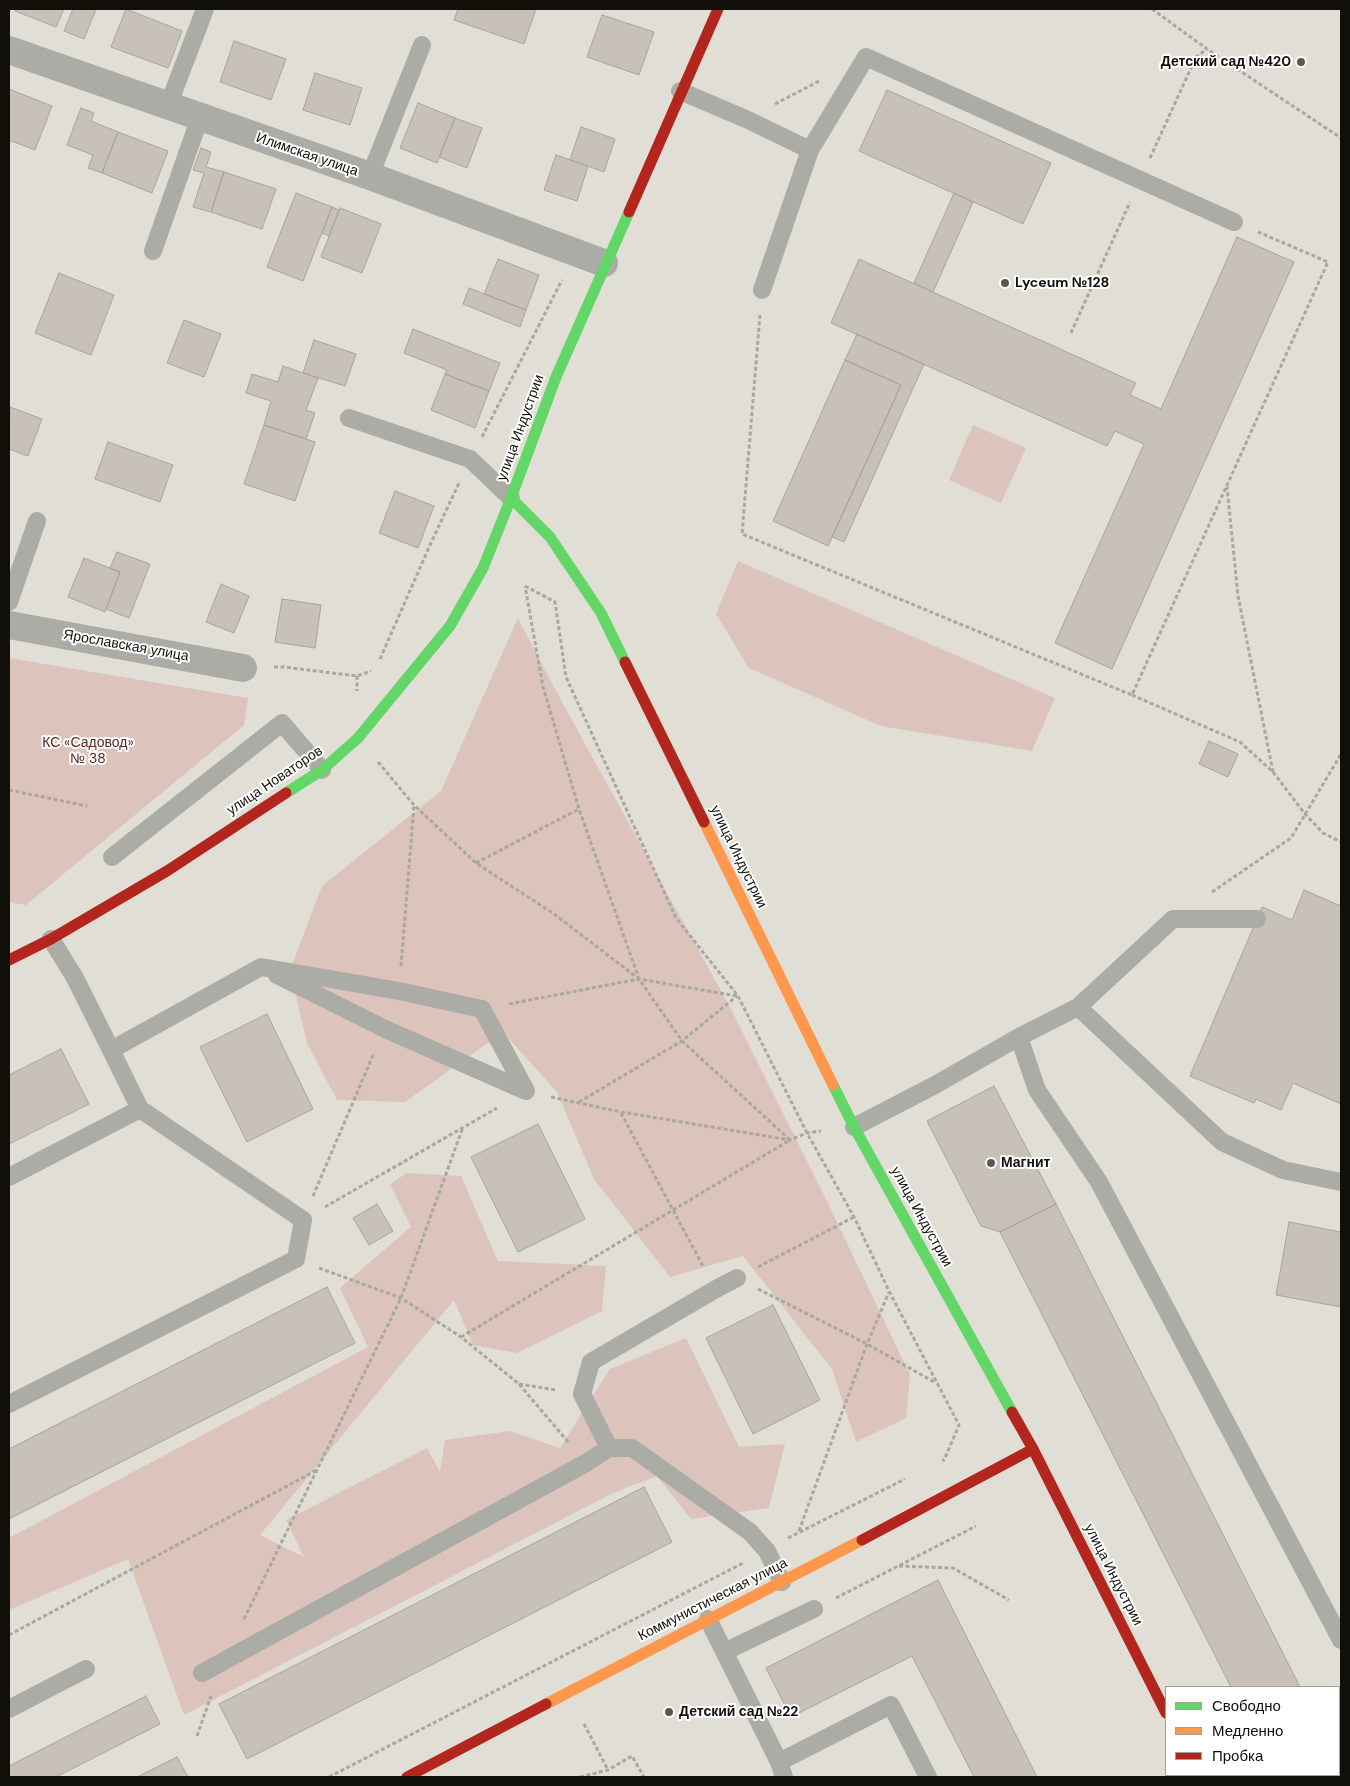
<!DOCTYPE html>
<html>
<head>
<meta charset="utf-8">
<style>
	body { margin:0 }
	#map { position:relative; width:1350px; height:1786px; overflow:hidden; background:#e1ded5; font-family:"DM Sans",sans-serif }
	canvas { display:block }
	.frame { position:absolute; inset:0; border:10px solid #110f09; pointer-events:none }
	.legend { position:absolute; left:1165px; top:1686px; width:175px; height:90px; box-sizing:border-box; background:#fff; border:1px solid #a09f9d; margin:0; padding:6px 9px; list-style:none; font-size:15px; color:#110f09 }
	.legend li { display:flex; align-items:center; gap:10px; height:25px }
	.legend b { width:25px; border:1px solid #a09f9d }
</style>
</head>
<body>
<div id="map">
<canvas width="1350" height="1786"></canvas>
<div class="frame"></div>
<ul class="legend">
<li><b style="height:6px;background:#63d668"></b>Свободно</li>
<li><b style="height:6px;background:#ff974d"></b>Медленно</li>
<li><b style="height:6px;background:#b3261e"></b>Пробка</li>
</ul>
</div>
<script>
const context = document.querySelector('canvas').getContext('2d');
context.lineJoin = 'round';
function fillPath(path, color) { context.fillStyle = color; context.fill(path, 'evenodd'); }
const shape = rows => new Path2D(rows.map(r => 'M' + r).join(''));
function stroke(path, color, width, dash) { context.strokeStyle = color; context.lineWidth = width; context.lineCap = dash ? 'butt' : 'round'; context.setLineDash(dash || []); context.stroke(path); }
function label(font, color, halo, rows, align = 'center') {
  context.font = font + ' "DM Sans",sans-serif'; context.lineWidth = 4; context.setLineDash([]); context.textBaseline = 'middle'; context.strokeStyle = halo; context.fillStyle = color; for (const [text, x, y, turn = 0] of rows) {
    context.save(); context.translate(x, y); context.rotate((+turn || 0) * Math.PI / 180); context.textAlign = isNaN(turn) ? turn : align; if (halo) context.strokeText(text, 0, 0); context.fillText(text, 0, 0); context.restore();
  }
}
const green = shape([
	[973,425,1026,448,1001,503,949,480],
	[738,561,1055,698,1032,751,881,726,749,668,716,614],
	[518,618,556,691,732,1011,824,1195,910,1375,906,1418,856,1442,832,1369,743,1256,670,1277,594,1179,557,1092,503,1032,405,1102,337,1100,307,1043,290,970,322,886,441,791],
	[9,658,248,698,244,725,26,905,9,902],
	[407,1173,461,1176,498,1261,606,1266,602,1311,517,1353,473,1345,454,1300,260,1535,304,1557,286,1520,427,1448,440,1472,445,1440,510,1431,560,1448,610,1369,686,1338,739,1447,785,1444,769,1508,691,1519,657,1476,613,1493,184,1715,128,1559,9,1610,9,1538,368,1347,340,1288,411,1227,390,1184]
]);
const building = shape([
	[16,9,64,9,56,27,15,11,16,9],
	[73,9,96,9,84,39,64,31,73,9],
	[126,9,182,31,168,68,111,47,126,9],
	[458,9,536,9,524,44,454,20,458,9],
	[602,15,654,32,639,75,587,57,602,15],
	[234,41,286,59,271,100,220,82,234,41],
	[315,73,362,88,350,125,303,110,315,73],
	[9,89,52,106,35,150,9,140,9,89],
	[887,90,1051,163,1023,224,859,151,887,90],
	[418,103,455,118,437,163,400,148,418,103],
	[81,108,94,113,91,121,118,132,102,173,88,168,93,155,67,145,81,108],
	[455,118,482,128,467,168,439,157,455,118],
	[581,127,615,139,604,172,570,160,581,127],
	[118,132,168,151,152,193,102,173,118,132],
	[201,148,211,152,206,167,224,172,211,212,193,207,204,173,193,170,201,148],
	[556,155,588,166,577,201,544,190,556,155],
	[224,172,276,189,262,229,211,212,224,172],
	[296,193,332,207,303,281,267,267,296,193],
	[954,193,973,202,933,292,914,283,954,193],
	[332,207,339,210,329,236,322,233,332,207],
	[340,208,381,224,362,273,321,257,340,208],
	[1237,237,1294,262,1112,669,1055,643,1144,444,1115,431,1107,446,831,323,859,259,1136,383,1130,395,1161,409,1237,237],
	[498,259,539,275,526,310,484,294,498,259],
	[59,273,114,295,91,355,35,333,59,273],
	[469,288,526,310,520,327,463,304,469,288],
	[184,320,221,334,204,377,167,363,184,320],
	[413,329,500,363,489,391,445,374,447,370,404,353,413,329],
	[857,334,924,364,844,542,832,537,901,385,845,360,857,334],
	[314,340,356,354,345,386,303,373,314,340],
	[845,360,901,385,828,546,773,521,845,360],
	[283,366,318,378,306,410,315,413,306,439,264,425,271,401,246,393,252,374,278,382,283,366],
	[445,374,489,391,475,428,431,410,445,374],
	[10,407,42,419,28,456,9,449,10,407],
	[264,425,315,442,295,501,244,484,264,425],
	[108,442,173,465,160,502,95,479,108,442],
	[395,491,434,506,418,548,379,533,395,491],
	[117,552,150,564,129,618,106,609,120,572,110,568,117,552],
	[84,558,120,572,105,612,68,597,84,558],
	[221,584,249,596,234,633,206,622,221,584],
	[282,599,321,605,315,648,275,642,282,599],
	[1209,741,1238,754,1228,777,1199,764,1209,741],
	[1304,890,1341,906,1341,1104,1293,1083,1281,1110,1256,1099,1254,1103,1190,1076,1262,907,1292,920,1304,890],
	[267,1014,313,1109,247,1142,200,1047,267,1014],
	[61,1049,89,1104,9,1144,9,1075,61,1049],
	[994,1086,1056,1204,1000,1232,981,1226,927,1121,994,1086],
	[538,1124,585,1219,518,1252,471,1157,538,1124],
	[377,1204,393,1231,369,1245,353,1218,377,1204],
	[1056,1204,1300,1687,1231,1687,1000,1232,1056,1204],
	[1289,1222,1341,1232,1341,1307,1276,1295,1289,1222],
	[327,1287,355,1343,9,1519,9,1449,327,1287],
	[773,1305,820,1400,753,1434,706,1338,773,1305],
	[644,1487,672,1542,247,1759,219,1704,644,1487],
	[938,1580,1037,1777,974,1777,912,1656,791,1717,766,1668,938,1580],
	[146,1696,160,1724,56,1777,9,1777,9,1766,146,1696],
	[177,1757,188,1777,137,1777,177,1757],
	[1339,1764,1341,1769,1341,1777,1276,1777,1275,1775,1339,1775,1339,1764]
]);
const path = shape([
	[1152,9,1207,49,1341,138],
	[775,104,821,80],
	[1150,158,1196,57,1207,49],
	[760,315,742,534,1132,695,1328,262,1258,232],
	[1071,333,1130,202],
	[482,437,562,280],
	[525,586,555,602,566,677,676,918,738,996,807,1133,854,1217,889,1291,959,1425,944,1460,942,1460],
	[380,659,430,545,459,483],
	[274,667,284,667,357,676,371,671],
	[357,676,357,691],
	[1132,695,1240,742,1273,772,1238,596,1227,487],
	[378,762,414,805,476,863,554,914,639,979],
	[1273,772,1305,814,1323,833,1341,842],
	[9,790,87,806],
	[476,863,579,809],
	[1212,892,1291,838,1341,754],
	[401,966,414,805],
	[509,1004,639,979,737,996],
	[551,1097,621,1112,790,1140,807,1133,821,1131],
	[579,1102,682,1041,737,996],
	[621,1113,703,1266],
	[313,1196,374,1053],
	[325,1207,497,1108],
	[758,1267,854,1217],
	[319,1268,401,1298,461,1337,519,1384,569,1443],
	[758,1289,867,1344,936,1383],
	[461,1337,790,1140,682,1041,639,979,579,809,543,687,525,586],
	[519,1384,556,1390],
	[799,1531,867,1344,889,1292],
	[788,1538,905,1479],
	[899,1566,953,1568,1009,1600],
	[836,1598,976,1526],
	[244,1619,401,1298,463,1127],
	[9,1635,317,1470],
	[584,1724,608,1770],
	[197,1736,211,1696],
	[329,1777,743,1563],
	[580,1777,608,1770,632,1756,644,1777]
]);
const lane = shape([
	[680,91,746,119,810,150,762,290],
	[168,106,205,9],
	[810,150,866,57,1234,222],
	[370,176,422,45],
	[153,251,200,117],
	[349,418,470,459,511,498],
	[9,602,37,521],
	[112,857,282,723,322,770],
	[51,939,75,978,111,1050,261,967,399,991,482,1009,526,1091],
	[277,975,385,1029,526,1091],
	[1078,1007,1222,1142,1283,1170,1341,1182],
	[1019,1037,1037,1090,1099,1182,1341,1640],
	[854,1127,935,1085,1019,1037,1078,1007,1173,919,1257,919],
	[9,1177,140,1109,111,1050],
	[9,1404,296,1259,303,1220,140,1109],
	[609,1448,582,1394,591,1362,716,1289,737,1278],
	[708,1619,779,1762,784,1777],
	[726,1651,814,1609],
	[202,1673,586,1463,609,1448,632,1448,750,1532,767,1551,782,1582],
	[9,1709,86,1669],
	[779,1762,891,1705,928,1777]
]);
const street = shape([
	[9,50,370,176,604,263],
	[9,625,243,668]
]);
const fast = shape([
	[625,662,601,613,550,537,511,498,556,377,629,212],
	[286,793,322,770,358,738,450,626,483,568,511,498],
	[833,1085,854,1127,1012,1412]
]);
const slow = shape([
	[704,822,833,1085],
	[546,1704,862,1540],
	[1197,1775,1199,1777]
]);
const jam = shape([
	[629,212,718,9],
	[625,662,704,822],
	[9,960,51,939,167,871,286,793],
	[1012,1412,1033,1449,1166,1713],
	[862,1540,1033,1449],
	[407,1777,546,1704]
]);
const markers = [
	[1301,62,5,"#5a5750"],
	[1005,283,5,"#5a5750"],
	[991,1163,5,"#5a5750"],
	[669,1712,5,"#5a5750"]
];
const poiNames = [
	["Детский сад №420",1291,62,"right"],
	["Lyceum №128",1015,283],
	["Магнит",1001,1163],
	["Детский сад №22",679,1712]
];
const streetNames = [
	["Илимская улица",307,155,19],
	["улица Индустрии",521,428,-70],
	["Ярославская улица",126,646,10],
	["улица Новаторов",275,781,-34],
	["улица Индустрии",738,857,64],
	["улица Индустрии",921,1217,61],
	["улица Индустрии",1113,1575,63],
	["Коммунистическая улица",713,1600,-27]
];
const parkNames = [
	["КС «Садовод»",88,743],
	["№ 38",88,759]
];
fillPath(green, '#dcc3bb');
fillPath(building, '#c8c1b8');
stroke(building, '#a7a39d', 1);
stroke(path, '#a8a8a2', 3, [4, 2.5]);
stroke(lane, '#abaca6', 18);
stroke(street, '#abaca6', 28);
stroke(fast, '#63d668', 11);
stroke(slow, '#ff974d', 11);
stroke(jam, '#b3261e', 11);
for (const [x, y, r, color] of markers) { const dot = new Path2D(); dot.arc(x, y, r, 0, 2 * Math.PI); context.fillStyle = color; context.fill(dot); stroke(dot, '#fff', 2); }
label('bold 14px', '#110f09', '#fff', poiNames, 'left');
label('14px', '#110f09', '#fff', streetNames);
label('14px', '#5d261d', '#fff', parkNames);
</script>
</body>
</html>
